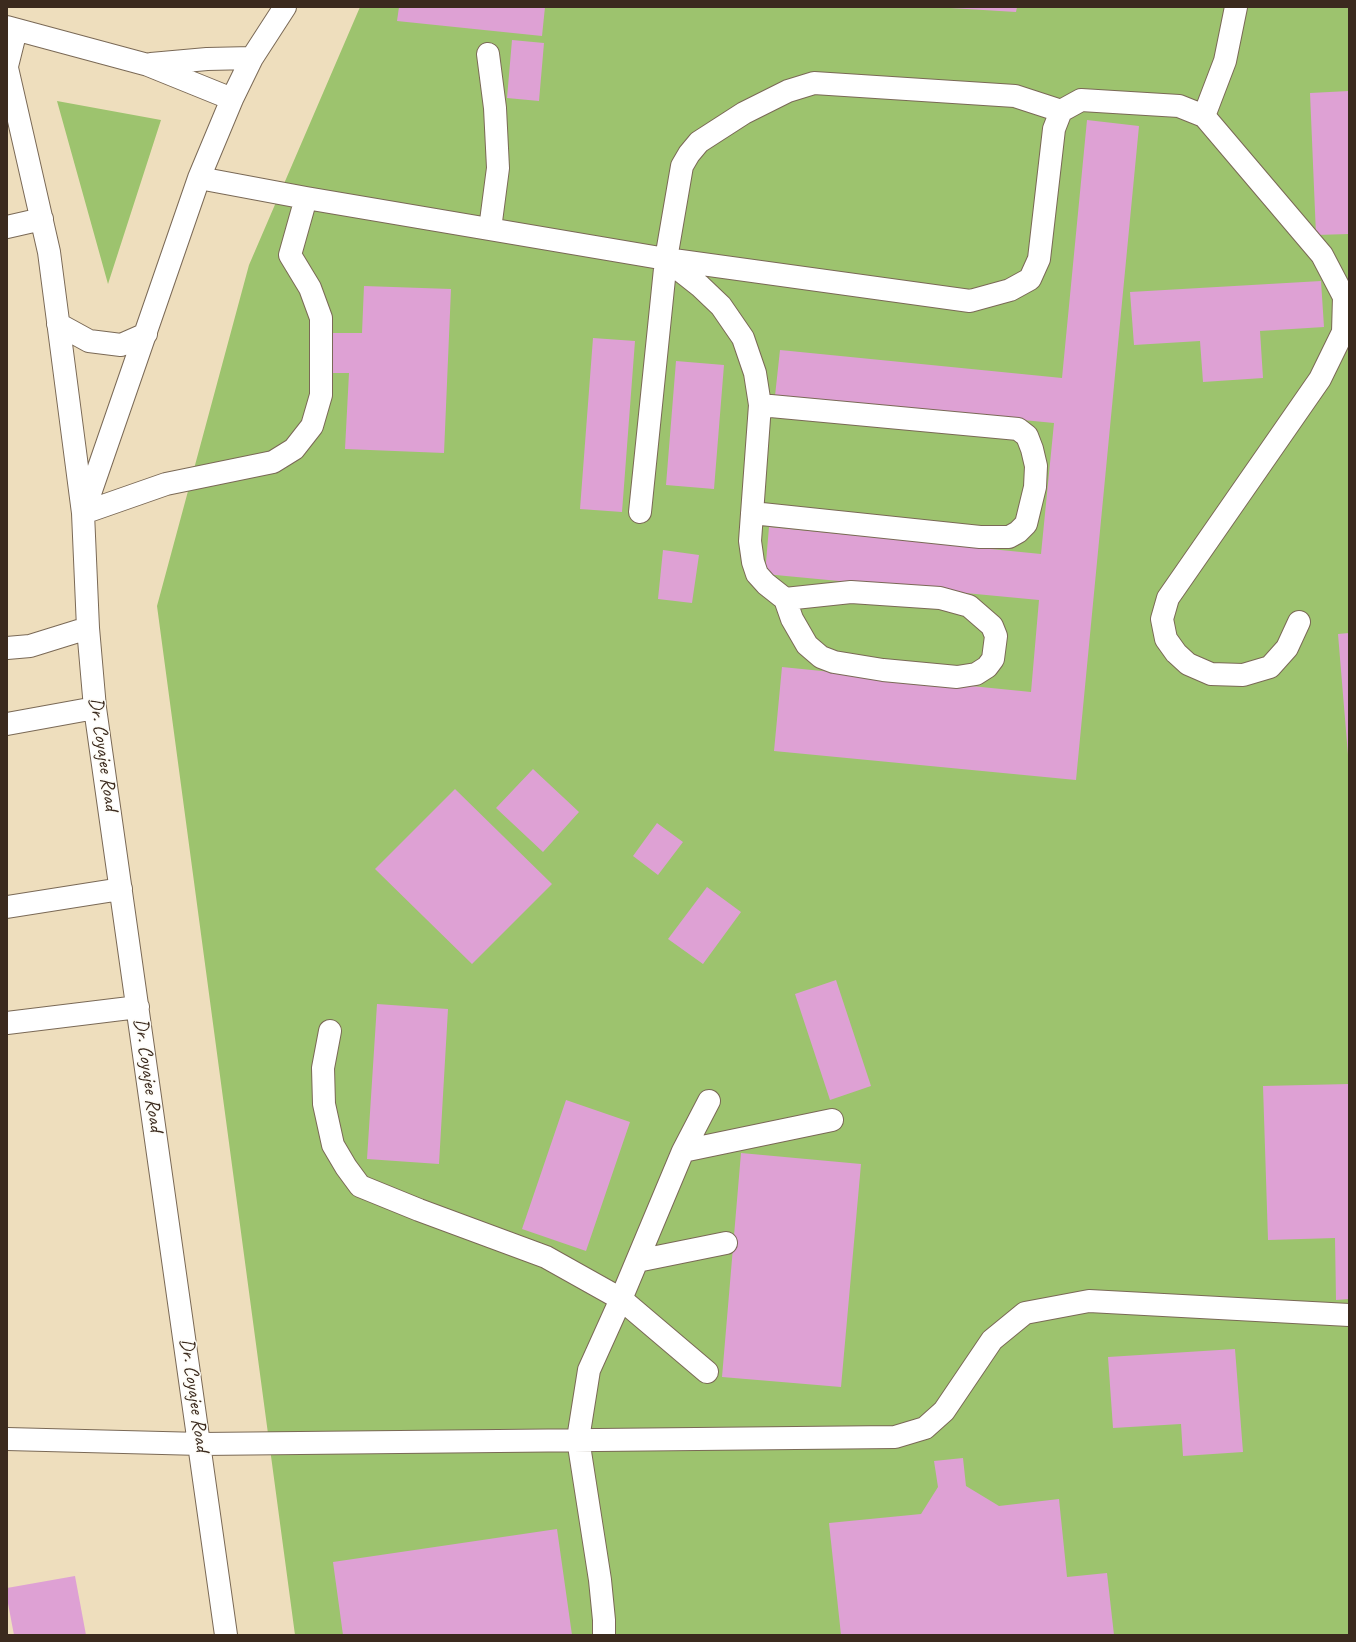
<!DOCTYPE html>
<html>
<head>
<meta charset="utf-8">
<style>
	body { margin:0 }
	#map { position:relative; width:1356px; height:1642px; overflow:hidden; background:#eedebd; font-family:Caveat,sans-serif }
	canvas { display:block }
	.frame { position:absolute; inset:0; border:8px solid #3b2a1e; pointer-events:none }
</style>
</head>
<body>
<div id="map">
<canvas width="1356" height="1642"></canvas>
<div class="frame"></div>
</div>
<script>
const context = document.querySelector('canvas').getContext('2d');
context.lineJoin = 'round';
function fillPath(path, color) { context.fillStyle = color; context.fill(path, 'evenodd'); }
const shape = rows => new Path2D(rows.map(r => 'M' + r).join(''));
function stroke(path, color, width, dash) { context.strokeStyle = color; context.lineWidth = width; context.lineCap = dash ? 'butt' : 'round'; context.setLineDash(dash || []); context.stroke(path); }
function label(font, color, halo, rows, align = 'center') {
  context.font = font + ' Caveat,sans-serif'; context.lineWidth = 3; context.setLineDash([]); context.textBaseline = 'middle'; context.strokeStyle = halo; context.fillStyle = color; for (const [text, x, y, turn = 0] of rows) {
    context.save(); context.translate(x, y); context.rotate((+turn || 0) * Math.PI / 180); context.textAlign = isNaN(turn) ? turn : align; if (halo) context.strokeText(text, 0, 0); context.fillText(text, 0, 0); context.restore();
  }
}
const green = shape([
	[360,7,1349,7,1349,1635,295,1635,157,606,249,265],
	[57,101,161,120,108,284]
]);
const building = shape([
	[399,7,545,7,542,36,397,21],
	[934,7,1017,7,1016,12],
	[512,40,544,43,539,101,507,98],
	[1349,91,1349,234,1316,235,1310,93],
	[1087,120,1139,126,1076,780,774,751,782,667,1031,692,1039,600,765,574,769,527,1041,554,1054,423,775,396,780,350,1062,378],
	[1321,281,1324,327,1260,331,1263,378,1203,382,1200,341,1134,345,1130,292],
	[364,286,451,289,444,453,345,449,349,373,324,373,325,333,362,333],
	[593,338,635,341,622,512,580,509],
	[676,361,724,365,714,489,666,485],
	[663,550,699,555,692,603,658,599],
	[1349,633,1349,755,1348,755,1338,634],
	[533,769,579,812,543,852,496,808],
	[455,789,552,884,472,964,375,869],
	[657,823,683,842,658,875,633,856],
	[707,887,741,912,703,964,668,939],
	[836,980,871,1086,830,1100,795,994],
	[377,1004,448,1009,439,1164,367,1159],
	[1349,1084,1349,1299,1336,1300,1335,1238,1268,1240,1263,1086],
	[566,1100,630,1122,586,1251,522,1229],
	[741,1153,861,1164,841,1387,722,1377],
	[1235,1349,1243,1452,1183,1456,1181,1424,1113,1428,1108,1357],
	[963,1458,966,1486,999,1506,1059,1499,1067,1577,1107,1573,1114,1635,841,1635,829,1523,921,1514,938,1487,934,1461],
	[557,1529,572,1635,343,1635,333,1562],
	[75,1576,86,1635,14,1635,7,1598,7,1588]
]);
const minor = shape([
	[7,27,148,65,232,99],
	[488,54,495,108,498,168,490,229],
	[151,64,207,59,252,58],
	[7,66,16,30],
	[7,68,49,252,83,513,88,628,95,708,226,1635],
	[1204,116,1225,61,1236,7],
	[199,178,306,198,666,259,970,301,1010,290,1030,279,1039,259,1054,129,1061,111,1081,100,1179,106,1204,116,1322,255,1344,297,1343,332,1320,379,1168,598,1162,619,1166,639,1176,653,1188,664,1211,674,1243,675,1270,667,1287,648,1299,622],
	[7,227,42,219],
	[667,260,700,286,721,306,743,338,755,373,760,405,750,541,753,562,757,574,766,584,785,599,792,619,807,645,821,657,834,662,883,670,957,677,976,674,987,667,993,659,996,636,992,626,969,606,940,598,851,592,785,599],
	[58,324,89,341,121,345,146,334],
	[85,508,199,178,232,99,252,58,285,7],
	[640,512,666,259,682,166,689,154,699,142,744,113,788,91,814,83,1015,96,1061,111],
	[83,513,166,484,273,462,294,449,312,426,321,395,321,318,310,288,290,255,306,198],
	[752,513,980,537,1009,537,1018,532,1026,524,1035,487,1036,466,1032,449,1027,436,1018,429,760,405],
	[7,648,30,646,88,628],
	[7,724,95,708],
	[7,907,121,889],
	[7,1023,138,1007],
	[330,1031,323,1068,324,1104,333,1145,346,1167,360,1186,419,1210,546,1257,621,1299,707,1372],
	[683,1151,832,1120],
	[637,1261,726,1243],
	[7,1439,201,1444,895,1437,925,1428,944,1411,992,1340,1025,1313,1089,1301,1349,1315],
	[604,1635,604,1620,600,1580,578,1439,589,1370,621,1299,683,1151,709,1101]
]);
const streetNames = [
	["Dr. Coyajee Road",103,754,82],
	["Dr. Coyajee Road",148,1075,82],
	["Dr. Coyajee Road",194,1395,82]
];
fillPath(green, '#9dc36e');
fillPath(building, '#dea1d4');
stroke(minor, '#7a6956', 24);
stroke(minor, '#fff', 22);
label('20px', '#3b2a1e', '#fdfcf7', streetNames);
</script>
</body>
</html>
